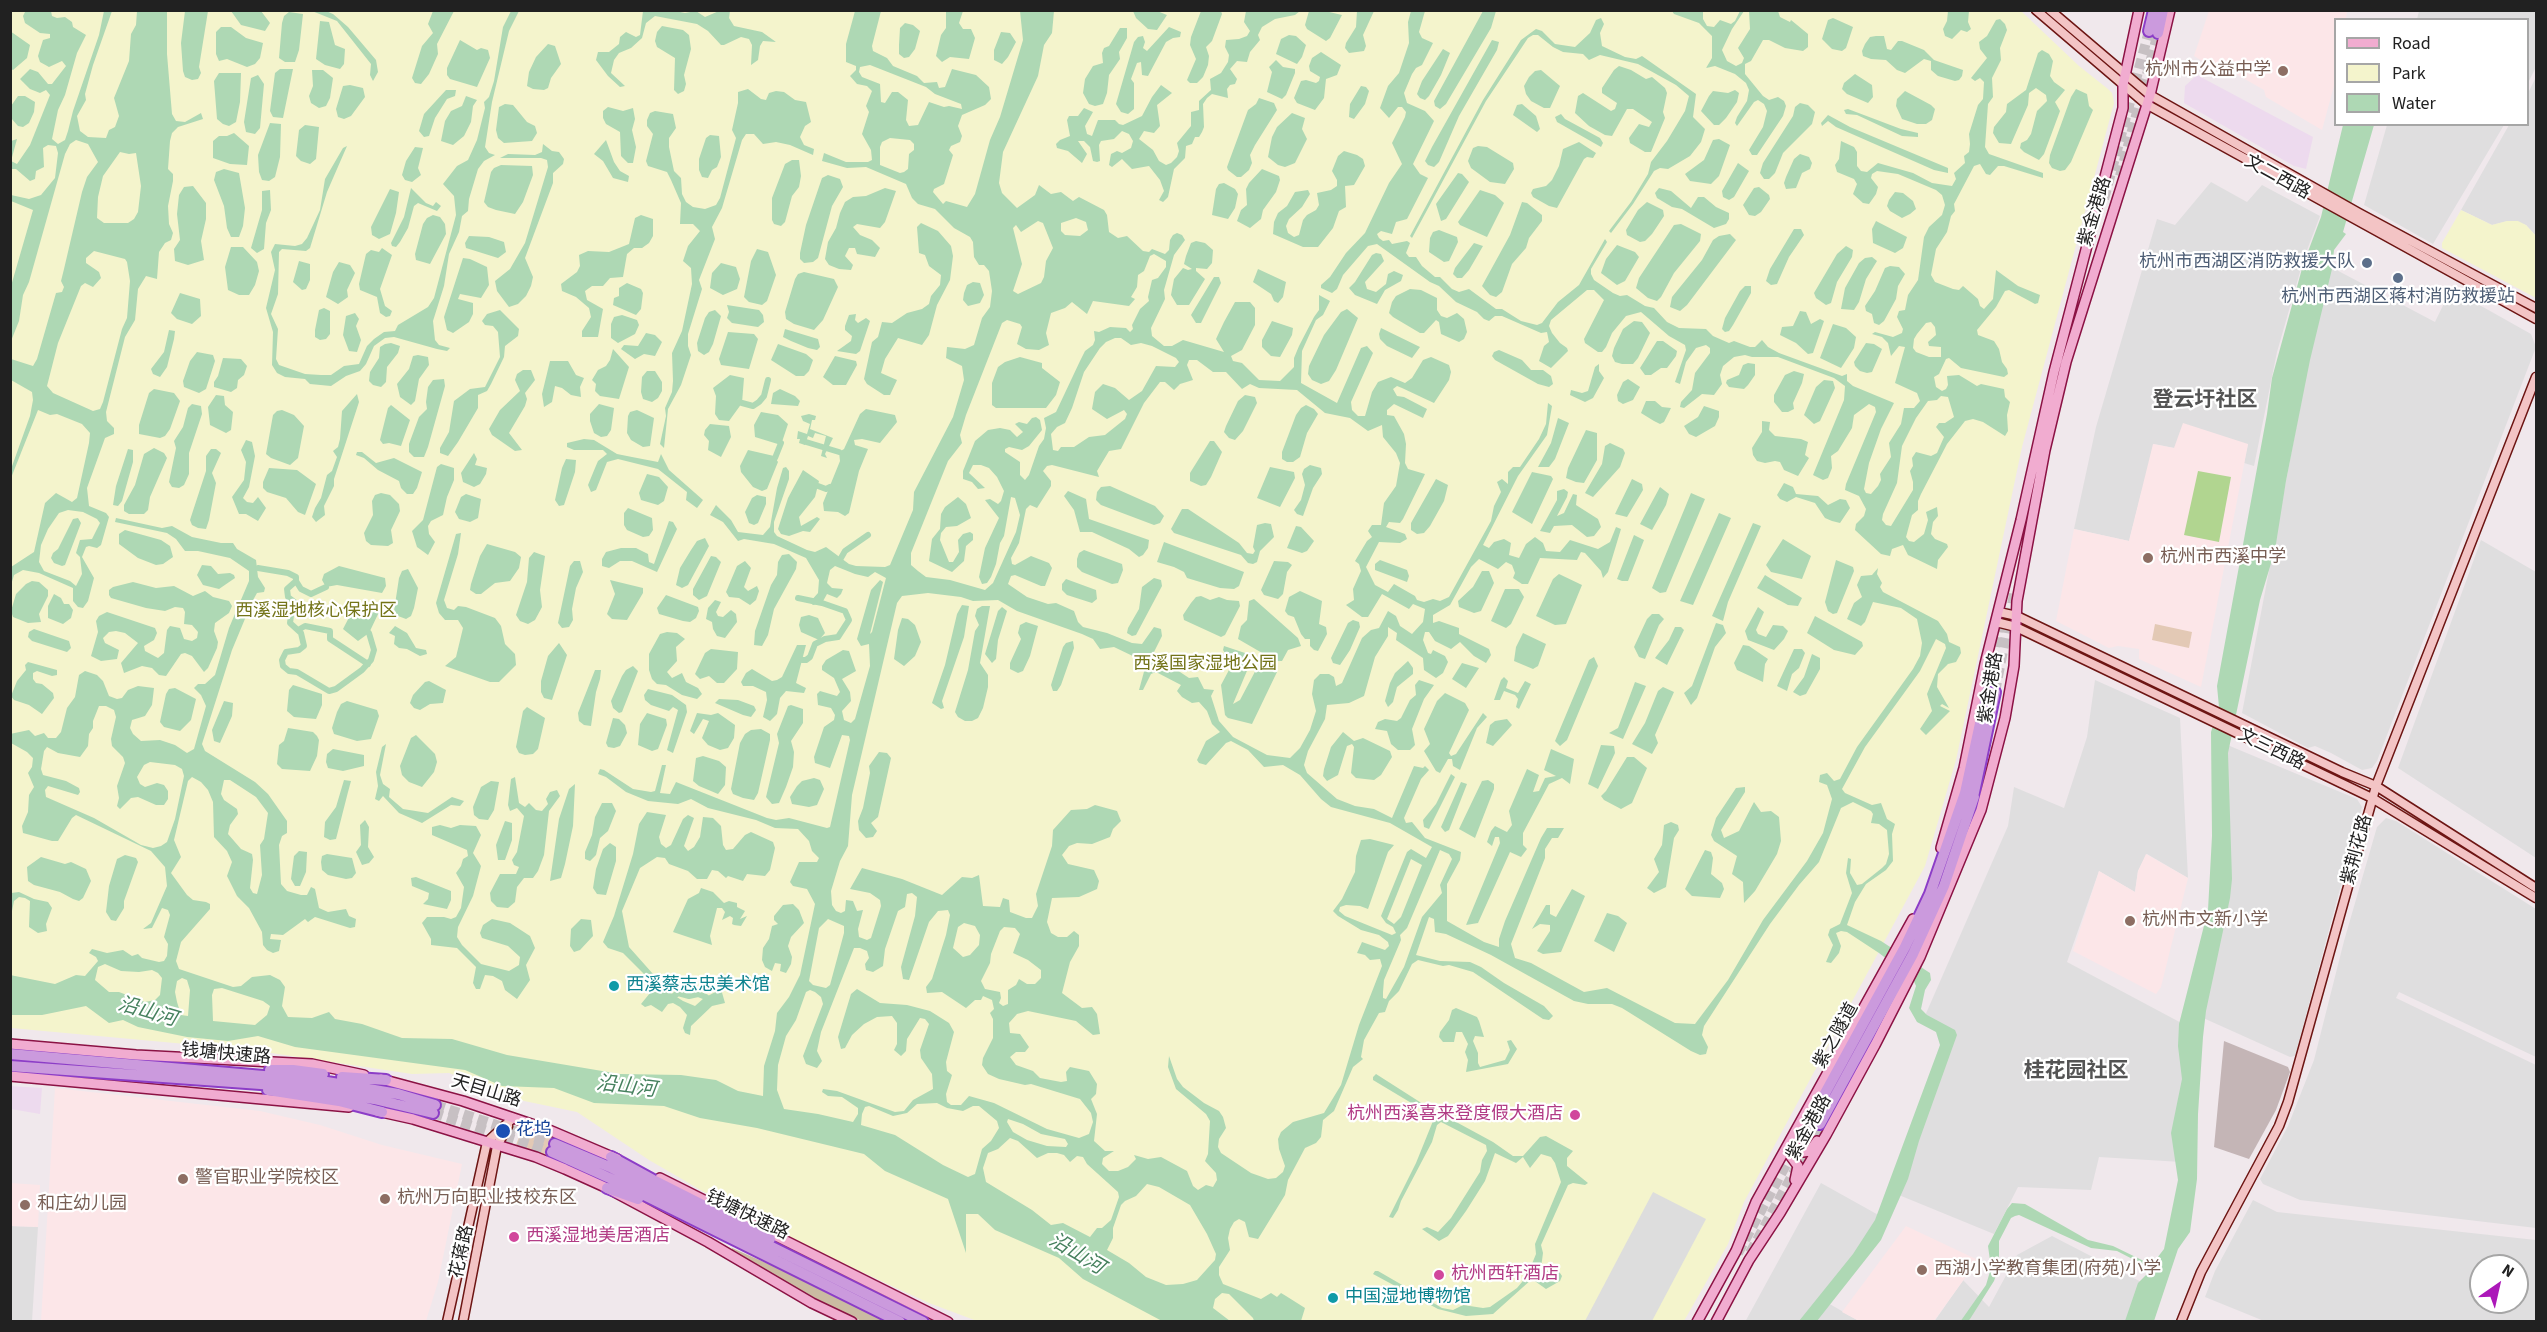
<!DOCTYPE html>
<html>
<head>
<meta charset="utf-8">
<style>
	body { margin:0 }
	#map { position:relative; width:2547px; height:1332px; overflow:hidden; background:#f0e8ec; font-family:"Source Sans 3",sans-serif }
	canvas { display:block }
	.frame { position:absolute; inset:0; border:12px solid #212121; pointer-events:none }
	.legend { position:absolute; left:2334px; top:18px; width:195px; height:108px; box-sizing:border-box; background:#fff; border:2px solid #a6a6a6; margin:0; padding:8px 10px; list-style:none; font-size:18px; color:#212121 }
	.legend li { display:flex; align-items:center; gap:12px; height:30px }
	.legend b { width:30px; border:2px solid #a6a6a6 }
	.north { position:absolute; left:2469px; top:1254px; width:60px; height:60px; box-sizing:border-box; background:#fff; border:2px solid #a6a6a6; border-radius:50%; rotate:34deg; font-size:16px; font-weight:700; line-height:24px; text-align:center; color:#212121 }
	.north::after { content:''; display:block; margin:auto; width:21px; height:27px; background:#ac18b9; clip-path:polygon(50% 0,100% 100%,50% 72%,0 100%) }
</style>
</head>
<body>
<div id="map">
<canvas width="2547" height="1332"></canvas>
<div class="frame"></div>
<ul class="legend">
<li><b style="height:8px;background:#f1acd0"></b>Road</li>
<li><b style="height:16px;background:#f4f4cc"></b>Park</li>
<li><b style="height:16px;background:#aed8b4"></b>Water</li>
</ul>
<div class="north">N</div>
</div>
<script>
const context = document.querySelector('canvas').getContext('2d');
context.lineJoin = 'round';
function fillPath(path, color) { context.fillStyle = color; context.fill(path, 'evenodd'); }
const shape = rows => new Path2D(rows.map(r => 'M' + r).join(''));
function stroke(path, color, width, dash) { context.strokeStyle = color; context.lineWidth = width; context.lineCap = dash ? 'butt' : 'round'; context.setLineDash(dash || []); context.stroke(path); }
function label(font, color, halo, rows, align = 'center') {
  context.font = font + ' "Source Sans 3","Noto Sans SC",sans-serif'; context.lineWidth = 4.5; context.setLineDash([]); context.textBaseline = 'middle'; context.strokeStyle = halo; context.fillStyle = color; for (const [text, x, y, turn = 0] of rows) {
    context.save(); context.translate(x, y); context.rotate((+turn || 0) * Math.PI / 180); context.textAlign = isNaN(turn) ? turn : align; if (halo) context.strokeText(text, 0, 0); context.fillText(text, 0, 0); context.restore();
  }
}
const residential = shape([
	[2419,11,2536,11,2536,67,2528,83,2528,20,2417,19],
	[2536,77,2536,236,2526,225,2508,221,2492,225,2461,210,2509,125,2528,124,2528,93],
	[2387,125,2504,125,2433,244,2364,205],
	[2211,182,2247,202,2262,185,2320,216,2304,258,2277,352,2254,466,2244,463,2248,444,2174,448,2154,444,2129,541,2074,529,2096,427,2157,219,2175,225],
	[2327,265,2435,322,2451,289,2531,334,2536,347,2377,761,2372,768,2362,770,2331,753,2315,746,2308,748,2242,713],
	[2481,540,2536,572,2536,858,2398,768],
	[2095,680,2180,718,2188,878,2147,854,2138,871,2135,892,2099,871,2067,962,2187,1026,2181,1162,2099,1157,2091,1190,2018,1187,1994,1234,1894,1193,1949,1038,1924,1018,2008,826,2014,787,2064,808,2087,737],
	[2225,744,2357,799,2362,807,2295,1056,2290,1057,2201,1017],
	[2386,818,2396,821,2536,909,2536,1057,2399,992,2396,998,2536,1065,2536,1228,2300,1200,2263,1184,2260,1179,2288,1126,2314,1060,2344,941,2377,827],
	[1821,1183,1882,1217,1828,1303,1859,1321,1745,1322],
	[2253,1200,2277,1212,2536,1240,2536,1321,2264,1321,2205,1297,2215,1271],
	[2481,1266,2517,1266,2517,1302,2481,1302],
	[10,1226,38,1227,32,1321,11,1321],
	[2052,1236,2149,1286,2136,1321,1934,1322,1963,1280,1989,1307,2017,1255]
]);
const commercial = shape([
	[2197,75,2313,137,2306,169,2294,166,2184,103,2185,86],
	[10,1086,42,1088,40,1114,11,1109]
]);
const education = shape([
	[2209,11,2347,11,2346,19,2336,20,2335,82,2322,130,2266,97,2264,90,2229,70,2222,73,2194,56],
	[2183,423,2248,444,2201,687,2139,659,2139,649,2118,646,2109,648,2056,621,2074,529,2129,541,2153,444,2174,448],
	[2146,854,2188,878,2161,987,2156,994,2073,951,2099,871,2135,892,2138,871],
	[55,1088,260,1111,320,1125,382,1145,462,1164,438,1282,426,1321,41,1321],
	[10,1183,40,1185,38,1227,11,1226],
	[1906,1226,1978,1260,1934,1321,1859,1321,1842,1312]
]);
const construction = shape([
	[2224,1041,2288,1067,2290,1072,2276,1110,2249,1159,2214,1147]
]);
const grass = shape([
	[2155,624,2192,632,2189,648,2152,640],
	[523,1127,555,1139,547,1158,516,1145]
]);
const forest = shape([
	[732,1248,828,1290,889,1321,862,1321,835,1310,792,1288,731,1251]
]);
const park = shape([
	[10,11,2021,11,2079,66,2108,89,2112,93,2114,103,2022,447,1956,760,1925,866,1744,1202,1728,1244,1684,1321,977,1321,929,1303,768,1229,649,1160,577,1112,505,1097,491,1089,449,1073,412,1074,251,1050,11,1028],
	[2461,210,2492,225,2507,221,2518,221,2526,225,2536,236,2536,298,2442,248,2442,243]
]);
const pitch = shape([
	[2198,471,2231,477,2219,542,2184,535]
]);
const parking = shape([
	[1653,1192,1706,1219,1652,1321,1585,1321]
]);
const water = shape([
	[26,10,51,11,52,16,57,18,65,17,72,22,73,27,86,35,77,53,65,95,58,110,52,139,58,144,65,140,68,131,73,111,99,35,104,11,112,11,93,65,85,94,86,100,77,116,80,131,88,137,106,138,109,130,115,127,119,116,114,98,129,61,131,34,136,25,137,11,167,11,167,54,172,114,176,121,185,122,201,113,203,119,178,127,172,133,170,141,168,169,173,174,173,181,168,206,169,224,173,233,171,240,165,243,159,252,157,279,146,276,138,289,135,320,125,337,106,412,107,421,114,428,114,434,105,438,87,488,89,506,106,513,109,517,101,545,97,548,89,546,86,547,82,557,94,578,88,601,83,608,78,607,73,601,73,588,39,573,23,570,14,575,11,585,11,567,34,552,45,503,56,493,72,502,77,498,89,443,90,433,82,424,57,414,50,415,38,410,11,478,11,469,30,416,33,400,32,392,11,380,11,359,33,366,37,359,56,293,62,292,64,287,61,281,64,269,82,192,87,177,98,162,88,144,76,140,70,144,65,154,29,282,23,295,19,321,11,341,11,286,33,210,11,201,11,195,29,199,41,195,55,178,58,153,56,146,48,145,43,148,44,167,36,171,35,179,30,181,16,169,11,169,11,172,11,141,17,139,11,161,17,164,30,145,50,95,46,90,40,93,30,89,20,79,30,69,38,72,48,84,52,84,66,66,62,61,49,67,40,62,38,56,43,40,50,38,50,34,40,33,25,23,23,16],
	[120,152,129,154,136,153,141,186,138,212,134,219,128,223,104,223,97,218,98,197,103,176],
	[94,251,125,259,127,262,130,281,127,318,122,329,103,402,100,409,93,411,53,393,47,386,58,343,81,286,85,283,93,287,101,278,99,272,86,263,86,258],
	[68,510,83,512,97,519,100,523,92,539,80,540,76,553,80,557,82,574,76,586,70,581,44,571,39,562,41,545,48,529,59,513],
	[185,11,208,11,199,67,201,73,198,79,192,80,185,77,183,71,181,43],
	[231,11,261,11,270,23,265,31,241,25],
	[312,11,326,11,333,14,348,27,376,60,378,72,373,81,370,75,371,64,337,21],
	[433,11,454,11,437,44,438,54,429,74,421,84,415,83,412,78,422,46,433,33,428,24],
	[511,11,519,11,509,31,503,56,492,102,485,147,489,153,495,155,484,161,478,169,469,199,468,211,462,216,459,232,449,254,444,286,433,321,435,340,439,345,450,348,447,351,437,349,394,337,385,338,374,346,366,364,360,371,346,376,331,386,310,384,305,379,285,377,277,373,272,365,273,332,266,308,275,270,271,252,275,244,295,246,302,244,307,238,320,210,325,179,343,148,347,146,327,192,310,248,306,251,282,249,279,252,278,294,271,314,278,329,276,359,279,365,305,374,321,375,331,375,344,366,359,364,367,346,374,339,384,332,395,331,398,325,428,307,434,298,456,215,454,196,443,184,457,166,468,160,477,140,485,108,484,102,489,97,494,81,503,27],
	[643,11,675,11,685,13,696,11,705,17,719,11,730,11,729,18,734,26,762,32,776,42,763,41,760,46,758,60,751,65,752,45,749,39,741,37,724,45,721,45,708,31,697,24,655,16,646,23,642,38,631,48,619,53,614,60,611,73,625,86,620,87,608,76,596,60,598,52,609,52,619,44,620,37,626,32,636,37,640,35],
	[855,11,881,11,872,46,873,51,887,58,893,66,917,76,924,83,937,82,939,88,945,87,952,69,976,75,989,87,991,99,985,105,962,115,958,126,962,136,960,142,951,146,949,150,953,155,944,184,934,189,933,192,943,204,946,201,967,207,975,194,990,140,1000,117,1023,40,1020,11,1054,11,1052,33,1044,45,1038,76,1003,152,999,183,1002,193,1017,208,1035,195,1039,185,1051,194,1061,192,1073,201,1079,197,1104,210,1107,215,1109,232,1118,238,1127,236,1143,251,1149,252,1152,249,1165,254,1169,250,1170,240,1173,235,1177,233,1182,235,1185,240,1174,255,1164,290,1165,299,1151,328,1152,336,1164,346,1172,346,1183,340,1224,352,1216,339,1224,322,1235,302,1250,302,1255,308,1255,325,1242,350,1231,356,1233,361,1242,363,1259,380,1280,381,1294,367,1294,358,1299,346,1314,317,1319,310,1319,295,1330,301,1323,315,1316,320,1302,351,1301,383,1337,403,1361,348,1367,346,1373,353,1351,402,1352,410,1358,416,1365,416,1372,392,1378,382,1391,377,1405,383,1412,378,1423,360,1431,357,1449,365,1451,372,1449,380,1434,403,1402,388,1397,386,1393,389,1397,396,1404,397,1427,409,1423,418,1394,404,1387,410,1387,415,1394,416,1404,434,1406,444,1405,463,1408,469,1425,474,1403,519,1400,523,1389,522,1386,527,1405,534,1407,539,1400,543,1379,542,1366,567,1375,585,1388,592,1394,584,1415,596,1417,600,1424,602,1433,599,1440,601,1449,597,1491,521,1494,506,1501,492,1497,482,1502,479,1508,484,1508,472,1513,467,1520,467,1539,439,1546,424,1548,403,1552,406,1547,435,1518,476,1483,545,1489,548,1494,542,1504,539,1511,543,1509,555,1519,558,1526,544,1535,537,1543,543,1546,551,1560,552,1570,540,1598,549,1610,542,1616,527,1621,529,1608,572,1603,578,1601,571,1585,553,1581,552,1577,560,1540,558,1528,584,1522,584,1513,578,1515,573,1512,565,1506,562,1498,569,1479,559,1471,567,1450,605,1433,615,1433,623,1439,621,1459,628,1459,634,1489,649,1491,655,1486,663,1474,656,1460,642,1451,649,1435,641,1429,632,1425,632,1423,640,1428,653,1431,654,1433,650,1445,656,1448,662,1443,673,1436,678,1424,670,1423,658,1396,640,1397,633,1388,627,1388,636,1375,657,1364,696,1349,703,1327,705,1325,719,1308,751,1304,765,1307,773,1337,799,1355,806,1374,809,1392,818,1414,766,1423,768,1425,766,1429,770,1421,779,1404,818,1406,823,1412,822,1425,838,1461,852,1460,860,1447,884,1447,921,1484,942,1499,947,1499,939,1505,921,1541,838,1547,828,1564,828,1558,838,1552,838,1545,849,1545,858,1511,944,1515,958,1531,963,1584,992,1607,988,1675,1023,1695,1024,1728,980,1763,920,1807,861,1823,833,1832,799,1827,785,1819,782,1820,775,1827,773,1834,781,1840,779,1857,747,1913,669,1920,656,1922,643,1917,619,1901,608,1873,602,1865,622,1861,626,1847,619,1854,603,1862,597,1857,585,1861,576,1872,575,1878,568,1877,574,1882,583,1880,587,1883,592,1938,621,1947,634,1949,642,1960,647,1961,653,1956,662,1948,664,1938,674,1937,687,1949,708,1942,704,1940,706,1950,711,1926,735,1920,729,1932,711,1927,694,1946,648,1945,644,1936,639,1920,671,1865,747,1842,789,1845,793,1872,805,1881,803,1887,819,1895,824,1892,834,1893,861,1886,870,1866,884,1855,902,1847,925,1881,941,1930,973,1931,980,1925,990,1921,1009,1927,1015,1955,1030,1957,1035,1919,1141,1908,1179,1881,1240,1817,1321,1799,1321,1853,1254,1875,1220,1940,1045,1936,1032,1917,1022,1909,1008,1916,986,1913,979,1879,953,1847,932,1841,931,1836,933,1841,946,1839,953,1831,963,1826,962,1833,945,1828,935,1830,929,1840,924,1852,893,1846,873,1848,858,1851,859,1850,873,1857,885,1862,884,1882,868,1886,864,1889,854,1887,830,1879,824,1871,823,1873,814,1871,811,1853,802,1841,808,1819,862,1799,885,1770,924,1704,1026,1702,1035,1708,1047,1706,1054,1700,1055,1691,1051,1622,1008,1612,1004,1588,1004,1574,1001,1491,955,1446,934,1435,932,1434,919,1429,917,1416,955,1440,961,1470,962,1481,967,1504,983,1544,1006,1553,1016,1549,1020,1543,1019,1473,972,1449,965,1443,966,1418,960,1412,964,1399,991,1389,1001,1385,1012,1379,1013,1364,1040,1361,1057,1363,1059,1353,1067,1334,1111,1323,1120,1321,1137,1316,1143,1305,1148,1288,1180,1285,1195,1258,1239,1249,1237,1245,1222,1239,1219,1234,1222,1230,1229,1228,1238,1230,1250,1219,1267,1219,1275,1223,1284,1261,1299,1271,1293,1277,1297,1281,1293,1286,1296,1305,1308,1301,1321,1254,1321,1253,1318,1229,1294,1222,1293,1215,1299,1213,1308,1230,1321,1162,1321,1083,1279,1059,1258,995,1230,978,1214,966,1214,966,1253,948,1199,885,1171,864,1154,757,1128,700,1118,664,1106,594,1103,554,1088,502,1086,465,1070,295,1047,258,1036,228,1041,187,1037,138,1027,123,1020,109,1023,86,1006,42,1015,11,1015,10,975,55,984,76,975,85,976,98,961,96,957,89,953,92,949,107,953,123,950,132,956,138,954,142,958,159,962,164,961,167,956,168,944,164,937,170,915,168,910,162,908,152,928,143,929,151,923,167,886,165,867,151,851,76,815,72,818,58,841,52,841,23,833,22,826,28,812,29,795,34,787,28,773,32,767,33,758,27,752,11,743,10,734,29,730,35,736,44,733,48,738,56,738,61,732,67,708,75,697,79,675,85,671,97,675,103,681,109,696,117,699,122,698,128,690,138,686,154,688,152,705,145,716,132,720,130,728,133,734,141,741,160,740,175,745,187,753,194,749,206,706,201,695,194,688,198,684,205,684,215,675,229,628,249,581,249,571,230,558,198,551,185,551,176,539,167,533,115,522,116,518,162,528,172,526,192,537,221,543,233,543,237,549,256,560,258,577,265,588,264,592,257,593,252,602,232,650,202,744,205,751,255,782,268,794,287,821,287,833,282,836,279,845,281,884,287,891,301,895,307,895,311,887,315,889,319,908,328,912,346,909,349,916,356,919,355,927,350,928,315,917,308,922,305,919,283,935,271,934,270,939,281,940,279,951,273,953,267,950,263,945,262,932,249,908,237,896,227,876,232,862,227,851,214,837,213,802,208,790,201,782,192,777,188,781,174,840,181,857,171,873,187,895,193,900,206,902,210,904,210,909,181,942,176,961,179,969,233,987,241,986,252,977,270,975,280,980,285,987,282,1006,288,1017,312,1018,329,1012,335,1019,362,1024,402,1038,452,1039,507,1055,620,1074,681,1075,716,1080,738,1091,763,1096,764,1066,775,1031,777,1013,789,997,800,975,815,904,807,889,793,886,790,882,799,862,817,862,819,858,812,851,809,841,798,829,775,828,756,820,708,808,691,799,678,804,648,801,626,792,606,777,598,774,600,769,604,770,633,789,651,792,655,791,662,765,666,765,660,793,670,794,676,782,767,818,776,820,789,818,827,828,830,827,850,740,849,736,842,735,830,768,815,763,814,757,824,727,834,720,835,715,831,708,818,705,817,694,820,691,837,696,840,692,834,678,822,670,822,666,826,660,843,650,849,651,856,671,842,679,850,692,851,701,842,711,844,720,851,723,855,719,870,666,869,644,861,646,857,639,871,590,880,580,883,582,870,634,872,632,886,578,875,572,868,577,855,574,835,566,830,570,827,583,832,588,843,589,841,594,837,598,827,594,822,603,813,605,810,602,818,593,819,580,806,558,774,544,744,539,738,541,723,522,710,515,716,505,731,520,738,532,763,535,770,527,777,488,783,468,786,467,789,471,789,479,774,522,774,532,777,536,807,550,815,552,826,547,849,564,856,566,885,567,890,565,913,510,914,492,953,417,964,380,962,366,946,358,947,347,965,349,974,345,982,318,990,307,992,291,989,271,984,265,979,265,974,257,973,242,970,237,954,228,935,209,918,204,912,198,906,184,866,167,847,168,822,161,824,153,846,162,868,162,872,160,871,150,862,134,869,112,866,106,872,91,867,86,857,84,850,76,856,70,856,66,846,62,846,44],
	[870,65,926,87,935,94,961,104,962,109,949,106,944,107,929,102,918,125,909,126,906,120,908,100,898,92,892,92,885,103,881,102,880,84,862,77,859,72,860,67],
	[890,138,910,140,914,144,914,150,909,154,908,169,904,172,900,173,880,165,880,147,882,142],
	[1076,218,1086,222,1088,230,1080,236,1065,235,1061,231,1061,223],
	[1038,221,1043,223,1053,248,1046,261,1044,277,1041,283,1018,294,1013,291,1022,264,1013,228,1016,225,1021,232],
	[1154,254,1166,261,1166,267,1158,278,1152,280,1148,297,1149,301,1140,309,1132,325,1133,329,1130,332,1126,328,1110,327,1099,332,1094,331,1095,340,1093,345,1085,351,1080,361,1056,412,1044,418,1046,428,1044,439,1039,446,1029,475,1025,480,1020,475,1020,462,1005,452,1005,449,1009,447,1022,450,1029,446,1042,430,1040,420,1036,417,1032,418,1027,424,1019,422,1015,424,1023,432,1017,437,1010,430,1000,428,988,430,975,441,963,471,963,479,972,482,978,489,985,488,969,473,973,465,981,465,989,468,997,477,1004,491,1001,501,998,504,990,499,985,500,999,518,985,548,979,577,982,584,987,583,991,577,996,564,1000,543,1004,536,1011,497,1015,498,1020,515,1016,532,993,583,985,590,950,580,926,577,918,571,911,565,911,553,948,461,962,443,960,435,966,415,1002,323,1007,320,1020,324,1022,327,1017,344,1026,349,1039,350,1049,345,1046,333,1051,313,1065,308,1072,302,1087,314,1093,301,1129,306,1135,299,1131,297,1137,287,1138,275,1144,271,1150,256],
	[1115,338,1121,338,1131,345,1141,343,1152,346,1176,358,1179,362,1175,367,1156,366,1142,391,1129,400,1115,388,1103,384,1095,392,1092,409,1107,419,1124,410,1127,414,1125,419,1105,435,1089,437,1074,447,1061,447,1058,451,1053,450,1051,434,1057,427,1065,423,1072,408,1084,372,1100,348,1106,342],
	[1189,360,1197,360,1213,372,1226,372,1242,389,1250,384,1259,388,1297,390,1325,413,1350,418,1368,431,1382,425,1383,437,1396,453,1400,463,1396,486,1384,503,1381,525,1372,525,1368,531,1372,537,1367,541,1355,561,1359,564,1361,571,1353,589,1354,600,1346,605,1362,617,1368,617,1382,594,1409,609,1413,604,1425,609,1423,622,1412,634,1400,626,1396,616,1388,611,1379,628,1371,630,1362,638,1342,683,1336,686,1334,677,1329,674,1320,674,1314,680,1312,694,1316,711,1310,730,1300,748,1290,758,1267,755,1233,737,1219,721,1211,696,1214,690,1204,689,1198,677,1189,678,1153,654,1162,636,1161,629,1154,627,1142,644,1132,643,1107,633,1083,627,1078,622,1074,611,1056,603,1048,604,1027,597,1008,584,1011,576,1015,575,1041,586,1045,586,1052,568,1049,563,1031,556,1015,565,1012,564,1011,558,1019,543,1026,509,1030,505,1037,508,1051,486,1051,481,1043,471,1047,466,1052,465,1099,477,1097,471,1109,451,1121,449,1144,403,1160,382,1165,382,1174,390,1180,384,1193,380,1187,365],
	[928,593,961,597,973,601,998,600,1017,611,1082,634,1093,639,1100,649,1114,647,1139,659,1145,668,1139,690,1143,690,1151,674,1156,672,1181,685,1177,691,1182,697,1192,703,1199,702,1207,711,1212,724,1220,732,1206,741,1197,760,1199,763,1206,765,1226,743,1231,741,1248,750,1264,767,1283,765,1300,775,1321,799,1331,807,1390,823,1432,847,1426,858,1411,849,1407,852,1381,916,1386,923,1393,927,1396,933,1392,935,1345,916,1339,911,1340,907,1346,905,1360,906,1368,909,1388,852,1394,845,1370,839,1361,840,1356,856,1355,872,1342,899,1333,911,1338,916,1361,930,1379,935,1388,942,1389,946,1385,950,1362,942,1357,953,1365,955,1370,960,1380,959,1382,966,1359,1025,1341,1085,1324,1113,1293,1122,1281,1132,1278,1139,1279,1149,1285,1166,1283,1172,1276,1178,1268,1179,1251,1173,1221,1153,1218,1147,1219,1139,1226,1128,1223,1117,1219,1111,1204,1103,1183,1087,1177,1079,1169,1056,1168,1067,1176,1089,1206,1114,1210,1121,1208,1154,1205,1161,1216,1173,1217,1180,1213,1187,1206,1185,1198,1190,1193,1186,1187,1171,1161,1157,1148,1159,1134,1155,1136,1159,1128,1167,1118,1171,1109,1171,1102,1164,1103,1158,1114,1151,1105,1151,1094,1141,1097,1114,1091,1099,1096,1094,1097,1084,1089,1071,1070,1067,1066,1072,1067,1081,1061,1082,1040,1078,1033,1071,1016,1065,1010,1057,1016,1052,1025,1052,1029,1047,1020,1034,1010,1033,1009,1023,1017,1014,1028,1011,1076,1021,1093,1035,1100,1034,1097,1014,1092,1007,1082,1008,1062,993,1070,962,1079,946,1079,935,1074,931,1067,937,1058,937,1051,933,1047,922,1052,898,1079,897,1097,889,1099,881,1094,870,1068,864,1062,855,1069,846,1077,843,1092,844,1110,837,1113,829,1121,821,1117,811,1095,805,1087,809,1071,810,1053,830,1052,846,1036,894,1038,906,1032,918,1026,918,1010,912,1009,900,1003,898,1000,907,983,906,979,875,972,878,962,877,942,895,902,879,862,868,850,889,870,893,880,900,881,906,871,938,867,940,859,937,858,929,863,910,857,911,853,901,846,900,845,911,841,913,836,911,832,905,831,891,840,861,848,846,852,795,897,603,902,596],
	[99,706,106,706,114,710,116,717,111,739,112,746,123,757,125,763,117,786,119,798,117,806,120,809,131,798,138,797,156,805,164,805,168,799,168,791,164,785,157,783,145,787,140,784,137,777,144,765,150,762,175,765,182,769,184,776,175,819,167,842,161,846,153,848,141,845,94,818,46,797,45,790,48,786,78,795,80,792,79,788,66,781,43,775,41,769,44,751,47,747,58,753,80,757,88,746,89,734,93,728,93,721],
	[224,780,230,780,256,797,268,813,264,839,260,845,262,875,257,894,253,893,250,888,253,860,252,854,241,849,228,834,230,825,238,814,237,809,224,800,221,794],
	[1440,850,1449,854,1452,859,1440,885,1442,893,1422,917,1404,967,1386,999,1383,998,1383,992,1384,980,1401,940,1400,935,1407,928],
	[1411,859,1422,865,1401,917,1394,924,1387,919],
	[912,893,917,897,915,916,901,967,903,979,909,980,929,922,938,911,948,910,950,915,946,935,932,979,926,987,927,993,942,992,966,1008,975,1000,981,1000,983,996,992,1000,994,1009,990,1013,993,1019,993,1038,983,1058,982,1065,988,1074,999,1079,1025,1085,1031,1084,1080,1099,1091,1113,1093,1122,1089,1134,1079,1138,1047,1129,994,1103,969,1096,961,1105,951,1105,947,1102,946,1094,952,1075,947,1071,946,1062,954,1032,949,1023,930,1011,907,1005,880,1003,857,989,851,994,838,1037,841,1049,845,1048,852,1035,864,1024,877,1017,892,1016,897,1023,897,1044,894,1050,901,1056,906,1051,907,1039,920,1018,925,1019,929,1024,920,1050,921,1058,932,1074,933,1089,913,1100,904,1111,895,1112,837,1091,823,1089,822,1092,828,1096,842,1097,858,1108,858,1114,853,1122,818,1114,784,1109,777,1090,778,1065,786,1036,796,1020,806,992,810,990,815,992,821,997,823,1004,803,1056,806,1064,817,1068,822,1061,817,1051,821,1032,854,948,860,948,867,951,869,958,865,964,866,970,873,972,883,966,885,949,898,911,905,907,907,894],
	[828,919,844,926,844,933,830,985,826,988,813,985,809,981,819,928],
	[964,923,975,926,980,935,979,945,970,955,963,957,953,948,958,927],
	[1004,927,1015,928,1020,934,1013,953,1028,960,1041,970,1041,978,1035,984,1027,984,1019,979,1016,985,1008,990,1008,1004,1003,1006,999,1003,1001,998,1000,992,985,989,981,981,990,963,991,954,1000,931],
	[105,964,121,971,139,972,152,970,158,973,162,978,160,995,155,1000,145,1002,119,992,109,992,95,980,98,967],
	[182,978,187,980,190,990,188,1016,181,1015,177,1002,175,992,177,981],
	[222,988,263,1001,270,1006,267,1015,255,1025,213,1021,212,995,214,989],
	[937,1103,947,1108,963,1111,973,1106,979,1106,997,1121,999,1128,991,1141,982,1149,975,1174,968,1177,943,1165,895,1135,861,1125,862,1114,865,1107,869,1106,893,1116,907,1113,917,1104],
	[1008,1119,1023,1124,1041,1134,1065,1139,1068,1144,1066,1147,1047,1146,1027,1140,1013,1132,1007,1122],
	[1010,1138,1018,1141,1037,1158,1048,1153,1057,1153,1064,1155,1070,1162,1077,1156,1083,1157,1087,1164,1118,1192,1119,1197,1111,1220,1102,1228,1097,1228,1090,1237,1063,1223,1051,1225,1032,1210,986,1182,983,1168,988,1153,998,1149],
	[1147,1184,1159,1187,1190,1205,1207,1234,1216,1254,1215,1260,1197,1280,1183,1284,1166,1285,1146,1277,1129,1263,1107,1250,1113,1238,1113,1228,1121,1205,1125,1201,1136,1196],
	[946,11,963,11,959,23,963,29,971,29,975,38,969,59,950,57,942,62,936,56,941,35,946,28],
	[1133,11,1157,11,1167,15,1157,30,1148,29,1136,18],
	[1201,11,1221,11,1222,14,1212,41,1206,47,1209,56,1208,65,1203,77,1197,83,1190,83,1187,80,1196,59,1190,45,1191,37],
	[1246,11,1300,11,1295,15,1275,19,1262,27,1258,35,1260,40,1250,52,1247,62,1237,61,1230,69,1237,79,1235,84,1230,85,1227,89,1228,98,1212,94,1207,98,1203,104,1204,127,1202,132,1199,137,1195,137,1192,144,1186,146,1185,158,1174,169,1168,197,1163,202,1159,200,1164,191,1160,180,1149,166,1132,169,1122,159,1112,167,1109,165,1111,154,1117,151,1122,153,1131,148,1133,141,1129,134,1122,131,1114,139,1101,141,1099,145,1100,161,1097,162,1093,161,1090,147,1084,141,1078,141,1087,154,1082,163,1068,151,1057,148,1056,144,1060,140,1070,136,1067,120,1069,116,1078,116,1084,108,1093,112,1085,126,1087,134,1092,136,1098,120,1115,120,1119,124,1123,125,1142,116,1152,97,1161,85,1172,93,1157,105,1160,126,1154,133,1144,131,1139,139,1153,150,1159,161,1166,165,1171,163,1177,157,1179,151,1177,143,1191,126,1191,112,1199,110,1199,101,1211,90,1210,79,1221,73,1228,62,1229,55,1225,47,1226,40,1239,39,1247,36,1250,31,1244,22],
	[1309,11,1325,11,1342,15,1330,38,1326,41,1307,29,1305,25],
	[1357,11,1374,11,1363,35,1366,46,1364,51,1349,53,1345,48,1346,43,1356,27],
	[1411,11,1425,11,1419,32,1422,38,1433,43,1422,65,1416,68,1412,74,1404,93,1407,103,1425,111,1434,121,1413,164,1420,174,1428,178,1407,219,1396,222,1392,234,1381,231,1377,234,1379,238,1383,241,1389,240,1392,244,1407,241,1410,243,1406,253,1409,257,1416,257,1422,266,1435,277,1440,277,1452,289,1459,292,1469,289,1496,309,1502,309,1521,321,1537,325,1542,323,1558,302,1579,285,1605,239,1607,242,1591,269,1591,274,1594,280,1613,293,1620,296,1627,295,1645,306,1654,308,1667,322,1679,328,1706,329,1713,336,1729,343,1734,341,1750,347,1755,347,1762,340,1768,347,1779,353,1842,376,1847,374,1847,381,1853,386,1894,403,1881,429,1869,463,1864,489,1866,493,1871,494,1878,486,1881,480,1880,474,1891,457,1889,443,1901,424,1904,408,1914,408,1920,401,1917,393,1895,383,1905,347,1899,346,1891,356,1888,343,1882,337,1872,334,1875,332,1893,337,1902,333,1903,329,1897,317,1899,311,1905,310,1908,295,1918,280,1924,237,1929,227,1942,215,1945,205,1942,195,1936,190,1898,174,1877,171,1872,174,1871,178,1878,187,1876,194,1869,204,1863,203,1853,194,1857,184,1854,179,1837,172,1835,165,1839,159,1841,141,1854,147,1857,152,1857,166,1861,171,1867,172,1878,163,1913,173,1932,183,1952,186,1956,179,1954,173,1965,163,1964,156,1969,152,1970,144,1969,134,1978,105,1983,99,1984,82,1980,78,1975,81,1971,78,1987,58,1980,49,1979,42,1987,36,1996,20,2000,19,2005,24,2007,30,2000,48,2001,60,1992,78,1993,97,1988,104,1985,147,1989,154,2043,173,2043,178,2004,166,1998,166,1990,175,1986,174,1980,164,1974,166,1954,204,1955,211,1951,216,1947,232,1936,249,1931,275,1935,282,1953,289,1959,290,1963,286,1978,299,1980,306,1984,309,1993,299,1996,270,2018,286,2040,295,2038,303,2035,304,2009,290,2005,291,1996,307,1977,330,1978,335,1994,341,1999,349,2002,362,2007,369,2008,374,2004,377,1961,368,1949,358,1946,359,1939,374,1934,377,1936,387,1942,391,1946,389,1948,385,1947,376,1959,375,1977,386,1981,384,2004,389,2005,397,2010,402,2007,415,2008,431,2005,436,1983,422,1973,419,1965,421,1947,444,1921,494,1918,501,1918,510,1912,515,1906,537,1909,541,1914,542,1924,534,1928,520,1926,512,1937,507,1938,516,1933,522,1931,534,1935,539,1947,544,1948,547,1938,560,1937,569,1908,555,1903,545,1892,549,1890,556,1881,554,1855,530,1856,524,1864,516,1866,509,1859,496,1845,490,1846,484,1876,412,1875,407,1869,404,1854,415,1852,428,1838,451,1831,456,1832,468,1828,478,1823,480,1813,475,1844,400,1845,386,1834,378,1778,357,1752,357,1745,355,1734,357,1723,366,1720,375,1722,384,1714,395,1702,394,1684,408,1680,407,1681,402,1692,390,1695,373,1710,353,1710,348,1706,345,1696,348,1686,362,1680,384,1675,382,1686,350,1685,345,1669,336,1641,312,1626,316,1612,333,1606,347,1602,352,1598,352,1585,343,1584,339,1604,300,1594,290,1587,290,1551,320,1549,326,1552,333,1560,343,1567,348,1568,351,1551,368,1539,361,1544,346,1549,342,1547,332,1541,333,1502,316,1495,316,1489,321,1484,319,1477,312,1456,302,1439,286,1430,282,1377,244,1368,246,1343,275,1337,289,1332,293,1321,288,1321,285,1330,277,1346,253,1365,233,1389,183,1402,164,1392,143,1405,117,1406,112,1402,107,1398,107,1389,118,1380,108,1388,86,1399,73,1409,43,1408,22],
	[1931,322,1935,327,1936,335,1928,342,1929,346,1941,347,1941,357,1929,357,1916,352,1913,348,1914,339,1917,334,1926,323],
	[1941,396,1948,397,1954,417,1945,423,1939,423,1936,427,1944,437,1937,453,1931,456,1916,452,1912,458,1913,466,1910,471,1913,482,1913,490,1891,526,1886,525,1882,520,1883,514,1897,483,1902,446,1916,418,1928,401,1937,400],
	[1483,11,1496,11,1491,28,1446,104,1440,109,1435,106,1434,101],
	[1672,11,1703,11,1703,19,1707,26,1714,27,1720,20,1731,24,1735,21,1740,11,1744,11,1732,29,1722,50,1727,61,1736,66,1742,63,1744,58,1738,48,1750,29,1749,11,1778,11,1780,17,1790,22,1791,20,1808,34,1808,47,1803,51,1785,48,1769,40,1763,40,1751,61,1745,64,1745,74,1763,96,1769,100,1778,97,1784,101,1786,106,1783,116,1757,155,1752,155,1749,150,1763,127,1767,111,1764,104,1758,100,1754,102,1737,126,1735,123,1737,117,1747,101,1749,90,1746,83,1735,74,1715,66,1706,68,1712,58,1712,36,1699,23,1674,14],
	[1948,11,1969,11,1968,22,1971,29,1967,32,1961,30,1952,39,1945,36,1943,29,1947,21],
	[289,12,303,14,299,50,295,62,285,62,279,58,282,23,284,16],
	[1601,18,1604,24,1600,33,1602,46,1625,57,1636,59,1642,56,1696,94,1693,117,1705,129,1701,142,1690,156,1668,169,1660,168,1654,171,1633,204,1611,233,1609,231,1631,202,1648,174,1651,162,1667,141,1685,111,1689,96,1676,85,1638,64,1600,55,1589,60,1583,54,1563,52,1553,47,1538,35,1533,35,1528,38,1486,101,1412,238,1410,236,1483,100,1521,40,1536,29,1542,31,1555,44,1575,47,1590,33,1596,20],
	[1833,18,1853,27,1846,48,1842,51,1832,49,1822,39,1828,20],
	[320,21,329,22,335,45,345,49,344,64,340,69,325,65,316,59],
	[905,23,913,25,920,31,915,49,909,57,904,58,899,54,899,45,900,28],
	[662,26,683,30,689,35,691,49,684,75,686,84,684,91,678,94,674,90,675,58,657,47,655,41,657,32],
	[221,27,231,27,246,38,263,43,260,58,255,64,247,67,227,59,219,61,216,54,216,32],
	[1169,27,1181,32,1180,37,1173,38,1166,42,1148,76,1142,75,1141,62,1137,63,1131,79,1134,83,1134,109,1128,114,1121,112,1116,104,1134,42,1138,37,1143,36,1145,42,1143,48,1147,51],
	[1120,28,1127,28,1127,38,1119,52,1120,59,1109,75,1107,93,1103,104,1095,106,1089,104,1083,93,1085,79,1093,66,1103,63,1102,53,1104,48,1109,46],
	[10,31,30,45,27,58,13,70,11,69],
	[1001,32,1010,33,1016,42,1008,57,1002,64,994,60,994,50],
	[1289,35,1296,36,1306,45,1302,57,1297,64,1276,54,1281,39],
	[1876,36,1884,36,1887,49,1891,50,1898,41,1902,41,1924,50,1934,60,1963,70,1962,76,1959,80,1955,81,1938,76,1931,70,1931,61,1924,59,1905,73,1897,70,1886,60,1871,59,1863,56,1862,51,1865,44,1870,37],
	[460,40,477,50,481,48,488,50,490,58,477,87,450,79,447,75,447,68],
	[1492,40,1499,42,1497,50,1459,116,1439,162,1434,167,1428,165,1425,161,1432,147],
	[548,44,555,46,561,64,551,78,548,88,544,90,533,89,527,86,529,72,536,57],
	[1443,49,1450,53,1441,75,1429,96,1425,100,1420,98,1417,94,1422,81],
	[2042,50,2049,54,2053,61,2050,76,2054,82,2065,90,2055,102,2060,111,2044,154,2039,160,2024,152,2020,148,2021,143,2027,140,2031,134,2037,111,2047,101,2046,95,2036,88,2029,93,2028,105,2011,144,1999,143,1993,133,1994,127,2006,112,2007,104,2026,90,2038,53],
	[1321,52,1341,65,1337,75,1326,79,1324,98,1315,110,1297,103,1294,98,1301,81,1306,80,1316,83,1319,81,1320,77,1310,71,1309,66,1312,58],
	[1276,60,1283,67,1295,69,1295,73,1286,95,1282,99,1267,92,1272,72,1269,67],
	[1619,66,1631,70,1646,79,1652,77,1665,88,1667,93,1663,112,1665,118,1651,152,1645,152,1630,143,1629,138,1639,124,1649,127,1652,122,1633,109,1627,109,1612,136,1605,135,1589,126,1575,113,1578,96,1583,93,1611,111,1615,109,1617,103,1602,93,1602,88,1614,70],
	[280,69,293,69,283,118,273,117,270,111,275,73],
	[312,70,323,70,333,78,330,98,326,106,319,108,311,103,309,96,313,86],
	[1541,70,1560,86,1550,108,1544,108,1531,101,1526,94,1524,86,1529,77,1535,71],
	[219,73,241,73,240,102,236,122,229,126,223,124,217,119,214,81],
	[1855,74,1872,85,1873,97,1868,103,1847,94,1842,89,1844,83],
	[258,75,264,84,260,128,255,134,246,132,244,122,251,78],
	[350,85,363,88,365,97,351,116,344,119,338,117,336,109,343,86],
	[1361,86,1366,87,1369,91,1365,104,1354,119,1349,117,1350,104],
	[748,89,761,99,766,100,769,93,776,91,784,92,795,100,806,102,811,122,805,126,800,137,804,145,814,149,813,155,790,145,776,142,763,144,754,134,746,134,742,140,722,208,712,227,715,239,699,280,702,289,688,334,688,346,691,355,681,385,668,409,664,448,660,444,666,416,665,408,672,392,673,381,672,353,682,331,692,284,691,268,683,261,688,246,700,231,693,224,680,224,681,203,671,180,667,172,648,166,646,161,653,134,647,126,647,120,650,113,655,111,673,114,676,128,669,138,669,147,674,171,681,178,682,194,686,202,693,207,705,209,716,205,720,198,736,138,732,130,738,103,738,92],
	[2076,89,2087,94,2089,106,2093,110,2071,162,2065,170,2060,171,2052,168,2049,163,2050,155,2071,97],
	[446,90,456,90,455,96,447,99,435,118,429,136,424,137,419,131,424,114],
	[1735,90,1739,93,1737,102,1726,118,1719,125,1714,125,1701,111,1709,96,1713,91,1728,93],
	[1905,91,1931,105,1935,109,1932,120,1926,124,1917,124,1902,119,1896,106,1897,99],
	[18,96,25,96,35,102,34,112,29,123,23,127,18,126,11,118,11,106],
	[466,96,477,100,473,106,471,122,464,136,453,145,441,141,445,121,451,111,462,106],
	[1259,98,1274,103,1277,110,1255,145,1250,155,1252,163,1249,170,1241,177,1237,177,1228,170,1227,167,1248,110,1256,104],
	[1800,103,1808,105,1815,112,1812,124,1783,153,1775,173,1769,179,1764,179,1760,173,1763,163,1793,116,1795,107],
	[505,104,513,105,527,122,535,126,537,133,532,141,504,143,498,138,496,130,499,107],
	[1522,104,1536,116,1540,129,1537,132,1513,115,1517,105],
	[608,107,623,111,633,108,635,119,632,130,636,147,633,163,628,163,621,156,620,132,606,124,603,118,603,111],
	[1848,109,1901,129,1918,133,1918,137,1902,136,1857,115,1846,114,1844,110],
	[1292,113,1305,118,1302,129,1307,139,1295,163,1285,167,1278,165,1268,157,1272,137,1277,127],
	[1561,114,1565,119,1600,138,1603,143,1601,147,1557,122,1555,117],
	[1828,115,1850,127,1948,168,1948,173,1934,170,1836,127,1828,121,1822,126,1821,123],
	[270,123,281,124,280,157,275,177,269,181,262,180,259,172,258,155],
	[305,125,319,127,316,159,310,164,301,161,296,156,299,130],
	[2343,125,2374,125,2343,232,2346,234,2334,250,2332,269,2310,360,2286,481,2275,550,2260,600,2228,753,2232,879,2230,898,2206,1011,2203,1037,2198,1114,2197,1179,2190,1232,2178,1249,2154,1321,2125,1321,2138,1283,2147,1274,2146,1266,2117,1251,2091,1248,2019,1215,2015,1216,2011,1218,1999,1241,1999,1267,1994,1281,1970,1319,1968,1321,1960,1322,1986,1285,1991,1268,1988,1246,2007,1209,2012,1203,2025,1204,2088,1240,2113,1246,2148,1263,2154,1262,2164,1249,2178,1180,2171,1133,2182,1079,2178,1046,2179,1024,2208,910,2212,836,2211,732,2219,707,2217,686,2267,414,2272,378,2303,265,2321,217],
	[234,133,249,146,247,165,230,164,213,158,213,141,219,136,227,136],
	[710,135,719,136,721,157,717,167,712,170,708,178,702,177,699,170,699,159,706,138],
	[1719,139,1730,145,1719,176,1711,184,1690,181,1685,174,1704,160,1713,140],
	[606,140,614,162,620,171,629,176,628,182,613,178,603,161,594,154],
	[1579,142,1596,153,1593,158,1587,157,1584,159,1557,208,1549,206,1533,197,1531,193,1533,189,1546,186,1552,180,1559,166,1563,149],
	[543,144,552,151,559,152,564,159,563,164,553,173,553,183,525,258,533,277,531,286,526,296,518,304,509,307,497,291,495,281,510,269,525,243,548,167,547,160,541,158,500,158,508,154,535,155,542,152],
	[1478,146,1487,147,1513,163,1514,169,1505,184,1490,182,1471,168,1468,161,1473,148],
	[415,147,423,148,418,168,421,175,412,182,405,180,402,175,406,161],
	[1344,151,1357,155,1363,159,1365,166,1354,185,1345,186,1346,207,1339,211,1333,228,1318,247,1303,247,1273,234,1274,222,1278,213,1287,206,1295,192,1308,190,1310,194,1302,207,1289,219,1286,226,1288,233,1294,237,1299,235,1303,220,1307,215,1316,210,1319,205,1317,193,1331,190,1337,186,1337,180,1332,171,1338,156],
	[1800,154,1809,157,1812,163,1810,169,1802,173,1796,188,1786,189,1784,183,1786,177,1794,159],
	[792,160,799,160,801,176,799,187,792,196,785,222,781,226,774,224,772,220,772,198,785,164],
	[1738,163,1749,171,1734,197,1729,200,1723,197,1722,191],
	[501,165,532,166,533,175,523,202,515,214,496,210,488,207,484,202,491,172,494,168],
	[224,169,239,173,245,208,243,226,239,237,231,237,227,228,224,206,214,180,216,172],
	[1262,169,1279,176,1280,180,1276,192,1263,210,1261,219,1250,228,1237,221,1241,210,1247,205,1246,189,1249,183],
	[1458,173,1462,174,1469,182,1446,219,1441,221,1436,204],
	[828,175,840,179,843,187,832,206,818,258,813,262,804,263,800,259,800,253,806,225,822,178],
	[1224,183,1235,189,1238,194,1235,208,1228,219,1212,215,1216,189,1219,184],
	[193,186,206,203,206,219,201,241,204,260,188,265,175,261,174,249,180,240,177,214,179,195,184,187],
	[1759,187,1769,195,1770,199,1761,212,1755,216,1749,215,1743,205,1754,188],
	[411,188,426,203,433,206,436,202,441,206,437,211,418,203,414,206,408,228,400,242,396,247,392,246,391,243,404,217],
	[885,188,896,191,885,222,880,228,857,224,853,227,860,235,872,240,880,248,875,257,857,254,855,248,849,248,845,256,853,265,851,270,839,269,829,265,825,259,828,242,836,228,840,213,845,202,853,197,866,196],
	[1659,188,1671,191,1691,208,1698,197,1704,197,1716,207,1729,213,1729,219,1726,224,1714,228,1682,209,1672,207,1657,198,1655,193],
	[390,189,399,192,396,213,390,234,379,239,372,235,371,227],
	[270,190,271,210,266,223,264,249,257,253,251,248,262,210,262,191],
	[1480,190,1495,195,1504,203,1487,237,1460,225,1458,222],
	[1895,192,1903,193,1913,201,1916,209,1910,214,1902,218,1890,211,1887,206,1889,200],
	[1522,202,1527,203,1542,215,1542,221,1529,238,1526,248,1512,264,1502,292,1496,297,1490,295,1482,286,1510,235],
	[1647,202,1663,210,1664,216,1652,234,1645,241,1640,242,1627,235,1626,230,1638,210],
	[433,215,440,217,445,224,446,234,430,264,416,260,415,254,423,224,427,218],
	[641,215,653,219,653,236,649,243,642,248,634,248,627,254,623,277,610,278,603,286,592,286,585,291,587,300,603,309,598,337,582,337,582,331,591,317,589,308,576,297,562,291,561,284,577,272,580,266,579,255,588,251,609,252,629,244,635,218],
	[1876,221,1907,237,1903,248,1895,253,1873,243,1872,229],
	[921,223,938,231,951,246,953,256,950,280,937,305,929,335,922,345,898,338,885,359,881,373,897,380,890,395,884,395,867,384,864,379,872,342,878,337,882,322,892,323,907,313,922,309,929,304,931,296,940,285,941,275,929,266,925,255,919,253,917,227],
	[1681,224,1701,234,1700,241,1674,273,1661,297,1657,301,1648,298,1636,288,1639,278,1674,225],
	[1794,229,1801,229,1804,235,1789,257,1777,284,1771,285,1766,281,1770,269],
	[1439,230,1457,237,1458,242,1449,261,1444,262,1429,252,1430,238,1433,232],
	[1730,234,1736,240,1687,305,1680,311,1670,307,1672,297,1702,260,1713,240,1719,236],
	[469,236,489,237,504,242,506,252,498,258,466,248,465,243],
	[1196,241,1205,243,1213,250,1212,263,1207,269,1196,268,1196,271,1205,279,1189,305,1177,305,1171,295,1174,279,1183,268,1188,270,1192,269,1184,264,1186,256,1191,243],
	[1474,243,1483,246,1469,270,1462,278,1457,278,1453,274,1455,268],
	[1617,245,1635,252,1639,257,1625,281,1617,285,1601,273,1606,259],
	[1846,246,1853,250,1852,257,1837,282,1831,303,1826,305,1816,298,1814,293,1837,254],
	[231,247,243,247,257,262,259,271,255,285,249,295,239,295,228,290,225,267],
	[382,248,392,255,380,289,385,306,392,311,390,316,386,317,380,313,377,297,360,290,359,284,366,254,371,250,379,252],
	[757,249,768,252,776,275,767,301,762,305,749,302,744,297,751,261],
	[1376,253,1381,254,1384,261,1365,282,1367,289,1376,292,1386,284,1388,274,1394,271,1403,275,1401,281,1385,290,1377,304,1355,295,1349,288,1355,282,1372,255],
	[1872,257,1877,261,1866,279,1859,302,1854,310,1841,309,1845,288,1859,263,1865,258],
	[463,258,470,259,487,267,489,285,481,298,460,294,458,299,473,303,473,314,469,322,453,333,447,330,444,317],
	[299,261,310,264,310,280,306,289,302,290,293,282],
	[339,262,350,265,355,273,347,290,348,297,338,304,326,297,333,272],
	[721,263,736,267,740,279,737,289,723,295,710,288,712,273],
	[1890,266,1899,267,1905,274,1898,286,1896,299,1884,321,1879,325,1874,323,1872,314,1866,311,1865,306,1875,291,1885,268],
	[1258,269,1286,282,1283,297,1278,303,1274,301,1271,294,1253,282],
	[804,272,834,279,838,287,823,320,814,330,794,324,786,319,785,312,795,279,798,274],
	[1214,277,1219,277,1221,283,1201,323,1196,323,1191,315],
	[973,282,980,283,984,295,980,303,968,306,963,300,964,293,967,285],
	[627,283,641,289,643,293,641,309,636,315,613,305,614,298,619,296,619,288],
	[1745,286,1751,286,1751,293,1733,325,1729,331,1725,332,1722,329,1725,318,1740,291],
	[1410,289,1421,290,1437,298,1437,310,1441,316,1447,318,1457,313,1464,319,1467,332,1464,339,1459,342,1441,334,1439,322,1436,320,1424,333,1420,333,1393,317,1389,313,1392,302,1396,296],
	[180,293,200,299,201,316,192,324,177,319,171,313],
	[727,305,759,310,763,315,764,322,758,327,732,323,727,318,729,312],
	[324,308,330,311,330,334,326,339,320,340,315,337,315,330,319,310],
	[1347,309,1358,318,1336,370,1329,381,1321,384,1312,380,1308,374,1309,366,1324,335,1341,312],
	[500,310,519,329,518,336,505,346,504,357,491,384,487,391,478,395,478,408,458,442,448,456,440,453,440,448,449,432,454,401,470,389,485,387,500,357,498,332,493,326,485,325,482,321,487,314],
	[715,310,721,316,713,344,709,352,704,355,698,351,697,343,705,318,709,312],
	[1800,311,1806,312,1811,324,1820,319,1824,321,1813,353,1808,354,1796,343,1780,335,1782,327,1793,326],
	[355,313,359,319,356,326,361,340,357,352,349,351,343,335,346,316],
	[856,314,855,320,858,323,866,318,870,321,860,351,856,354,837,351,851,341,852,336,845,330,845,326,849,315],
	[622,315,637,320,639,325,635,334,618,343,611,338,611,324,614,317],
	[1272,321,1293,328,1292,335,1280,357,1271,356,1262,347,1262,340],
	[1634,321,1642,322,1650,333,1638,358,1633,364,1622,364,1615,362,1612,356,1614,348,1623,329],
	[1833,324,1846,328,1856,337,1854,348,1841,368,1820,358],
	[1381,328,1420,347,1412,358,1387,346,1380,339,1379,334],
	[785,329,818,339,820,347,817,350,808,348,791,341,783,337],
	[169,330,175,331,174,339,167,367,160,377,153,374,151,369,164,352],
	[728,332,754,334,758,339,749,369,721,365,719,359],
	[646,333,655,335,662,342,655,356,644,354,635,359,621,349,624,345,638,346],
	[1657,341,1663,341,1677,351,1676,356,1667,368,1661,368,1651,375,1645,375,1640,368],
	[391,343,400,346,398,353,387,367,386,382,381,387,373,385,369,381,370,372,379,358,380,347,385,344],
	[1866,343,1874,344,1882,349,1872,372,1867,373,1860,371,1855,366,1854,362],
	[778,344,806,354,813,360,809,371,804,376,796,376,771,360],
	[613,349,629,367,619,399,600,396,595,391,596,384,592,380,598,370,606,366,610,360],
	[1499,350,1522,360,1531,370,1543,370,1551,376,1553,384,1549,387,1538,384,1495,360,1492,356,1494,352],
	[197,352,213,355,215,361,206,389,199,393,184,387,183,381,190,361],
	[418,355,428,357,429,365,419,379,415,401,411,405,400,397,397,384,409,369,413,356],
	[835,356,856,361,857,365,846,385,833,385,823,377],
	[1020,357,1042,363,1042,368,1060,382,1056,395,1046,408,996,408,992,405,992,383,998,367,1005,362],
	[223,358,241,359,247,366,244,375,238,380,237,388,231,392,214,387,214,382,218,376],
	[550,361,568,361,576,375,584,378,580,387,581,397,571,395,562,388,555,386,552,402,544,407,542,394],
	[1748,363,1755,364,1755,375,1748,385,1744,389,1729,387,1726,383,1727,380,1739,375,1743,365],
	[1599,364,1599,371,1604,378,1593,398,1585,402,1570,395,1571,390,1582,393,1588,391,1595,367],
	[523,370,531,370,535,380,525,393,527,399,525,406,509,433,522,450,515,451,492,435,489,429,500,410,520,391,515,380,517,374],
	[647,371,655,371,662,382,662,391,658,398,652,402,643,399,641,392,642,377],
	[1794,371,1804,374,1802,383,1793,403,1794,409,1788,412,1782,412,1774,402,1774,395,1785,375],
	[730,375,744,378,742,403,729,421,719,420,715,414,716,396,713,388],
	[444,379,445,386,428,447,424,457,414,457,409,452,409,444,419,417,427,409,426,402,428,387,433,380],
	[1628,379,1640,387,1633,400,1623,404,1618,401,1617,395,1623,382],
	[1824,380,1833,381,1835,388,1820,421,1814,424,1804,415,1816,387],
	[154,389,174,393,180,401,170,429,165,436,160,438,139,434,139,425,149,393],
	[780,389,795,396,800,401,798,406,771,404,773,393],
	[357,394,359,402,334,479,334,486,324,506,325,515,316,522,312,517,315,508,321,498,327,475,332,471,337,457,333,451,338,447,340,439,342,411],
	[216,395,224,396,225,405,233,412,231,430,226,433,210,425,208,407],
	[1245,395,1255,397,1257,403,1243,431,1235,440,1229,438,1224,432,1226,426,1238,401],
	[1646,401,1655,401,1662,407,1671,408,1664,422,1660,424,1654,421,1641,413],
	[192,404,201,406,202,414,189,453,189,474,184,485,179,488,172,487,169,482,176,448,174,441,183,427,188,408],
	[599,404,614,408,611,430,607,436,601,437,594,433,590,421,590,414],
	[391,405,410,420,401,446,389,443,383,444,380,440,388,408],
	[1306,405,1314,409,1318,414,1307,433,1300,457,1293,462,1287,462,1282,459,1282,452,1296,415,1301,408],
	[1704,406,1719,411,1719,417,1715,426,1696,437,1689,434,1684,426,1698,417],
	[866,409,895,415,897,422,880,443,862,439,854,440,855,445,868,449,859,471,849,513,845,516,838,512,824,511,823,503,840,461,839,452,844,449,860,414],
	[282,410,294,415,304,426,298,458,290,465,271,458,266,454,273,415,277,411],
	[637,410,654,418,650,446,643,447,631,440,627,433,628,416,630,412],
	[761,412,778,415,788,424,781,445,755,437,754,425],
	[809,414,816,416,815,420,812,420,810,429,833,438,825,454,827,458,821,456,826,436,815,433,813,438,808,436,805,445,799,443,800,439,797,439,798,431,807,434,810,424,803,421,801,416],
	[1558,418,1569,423,1555,459,1549,467,1538,467,1551,443],
	[1762,421,1770,422,1769,430,1775,436,1801,439,1808,442,1805,455,1809,458,1798,476,1784,470,1780,462,1775,461,1765,463,1757,461,1753,455,1752,448,1762,432],
	[710,424,729,426,731,437,721,457,708,450,709,441,704,435,705,430],
	[1586,430,1597,433,1597,460,1584,483,1576,482,1566,478,1568,468],
	[584,439,594,440,617,454,632,457,658,462,661,454,669,470,703,500,697,508,686,500,687,492,658,469,618,459,607,462,596,490,591,492,588,485,595,468,598,461,607,454,603,450,574,450,567,447,567,443],
	[246,440,252,442,255,456,249,487,243,498,247,502,253,503,258,497,266,508,258,521,246,514,239,514,232,497,244,480,246,462,241,450],
	[1210,441,1214,441,1222,452,1211,477,1206,485,1201,486,1190,481,1190,473],
	[1610,443,1623,449,1625,453,1620,467,1593,497,1585,493,1602,464,1605,446],
	[154,448,164,453,167,458,150,497,148,510,144,514,129,514,124,511,124,505,135,485,144,454],
	[128,449,133,450,133,462,122,501,118,506,113,505,116,486],
	[211,449,216,449,221,453,212,473,216,483,209,520,206,529,198,528,192,525,190,520,206,471,206,456],
	[748,450,774,456,778,462,767,489,762,491,753,487,741,472,740,466],
	[357,452,362,452,376,463,394,458,422,472,417,488,413,494,407,494,401,488,399,481,378,470,364,458,356,455],
	[474,453,477,459,475,465,487,468,486,474,480,484,474,487,463,482,461,473],
	[566,459,576,460,575,472,564,505,559,506,555,500,562,468],
	[441,464,454,468,454,480,447,497,443,515,431,521,428,526,429,534,435,542,428,555,417,547,412,531,423,520,437,467],
	[1310,465,1321,468,1322,474,1313,488,1303,516,1297,514,1294,510,1301,500,1305,485,1302,474,1304,469],
	[1270,467,1294,472,1295,478,1280,507,1257,498],
	[269,468,297,470,316,484,305,515,298,512,286,498,267,492,263,488,263,482],
	[803,470,819,481,815,497,799,517,801,526,817,517,820,519,810,532,803,531,789,536,781,534,778,529,788,498],
	[1532,472,1551,476,1553,479,1532,524,1512,512],
	[647,474,659,477,668,487,664,501,658,505,641,500,639,493],
	[1436,479,1448,485,1444,501,1430,526,1424,533,1417,534,1411,530,1411,523],
	[1632,479,1642,484,1643,490,1627,517,1615,514],
	[1784,483,1793,487,1796,494,1818,496,1828,505,1840,499,1846,500,1850,508,1840,523,1832,521,1825,518,1815,503,1796,497,1787,502,1780,499,1777,495],
	[1110,486,1155,506,1164,516,1160,523,1154,525,1101,505,1096,500,1097,492,1101,487],
	[1660,487,1669,494,1666,505,1652,530,1640,524],
	[1564,489,1568,492,1567,497,1557,516,1564,513,1573,494,1577,495,1576,505,1598,519,1601,527,1594,536,1587,537,1572,525,1554,526,1550,533,1540,531,1557,500,1557,491],
	[1068,491,1086,499,1089,519,1149,540,1148,548,1143,555,1139,557,1129,549,1092,532,1080,532,1074,510,1064,496],
	[381,493,390,495,399,504,400,511,391,530,393,543,388,546,371,545,366,541,364,533,373,515,372,501,375,495],
	[1691,493,1705,499,1666,592,1660,593,1652,588],
	[466,494,481,499,478,518,470,522,459,519,455,512,461,497],
	[757,495,766,497,766,504,758,523,754,525,749,523,745,512,752,498],
	[958,497,966,504,971,518,957,526,946,527,941,533,940,540,949,562,953,562,959,552,958,540,963,534,970,532,973,534,973,540,966,546,964,561,952,572,929,561,932,539,940,529,941,514,945,507],
	[628,508,652,518,653,530,649,536,643,537,627,530,624,525,624,513],
	[1182,509,1188,509,1239,543,1247,553,1253,554,1255,551,1253,547,1257,525,1265,523,1271,524,1274,537,1260,551,1257,562,1253,564,1248,563,1241,555,1174,533,1171,529],
	[1719,513,1731,518,1693,605,1680,601],
	[78,518,81,523,65,565,62,566,54,563,51,558,53,553,58,549,73,519],
	[669,521,673,522,677,529,657,572,632,561,620,561,609,568,602,566,602,559,606,552,621,548,636,548,648,554,649,562,654,564],
	[1753,523,1761,526,1728,602,1723,621,1712,616],
	[1296,526,1301,527,1314,541,1307,551,1302,553,1287,548],
	[125,530,161,540,170,546,173,557,163,564,156,565,138,558,119,544,119,534],
	[461,533,458,554,444,600,447,608,454,610,458,606,466,607,495,618,501,626,505,644,515,654,516,665,499,682,490,682,445,666,456,657,463,628,458,620,445,620,439,613,436,603,456,534],
	[1634,535,1644,540,1628,581,1622,581,1617,579],
	[705,538,709,546,688,585,682,588,676,585,680,568,691,550,697,541],
	[1783,539,1811,556,1802,579,1771,572,1766,565],
	[1164,542,1244,572,1239,586,1234,589,1220,588,1187,578,1184,572,1174,567,1157,562],
	[487,544,515,552,521,557,519,568,510,581,495,583,481,594,476,594,470,590,471,584,480,556],
	[1084,550,1122,564,1123,570,1118,583,1112,584,1082,572,1077,567,1077,559,1079,553],
	[534,552,545,556,540,590,542,607,535,620,528,624,520,621,516,615,527,582,529,558],
	[789,554,797,562,796,569,774,609,768,635,762,646,754,645,755,631,771,585,777,575,778,562,782,555],
	[711,556,716,557,721,562,707,596,699,600,693,595,693,589],
	[1380,560,1407,570,1409,576,1407,582,1375,570,1375,564],
	[1836,560,1853,567,1854,571,1837,613,1833,614,1828,611,1825,602],
	[574,561,580,561,583,572,576,588,572,609,573,620,569,627,562,628,558,623,570,566],
	[745,561,751,568,744,587,748,591,757,586,759,591,756,600,750,605,739,598,729,597,726,592,737,566],
	[1274,561,1288,562,1292,565,1287,572,1283,594,1278,599,1264,595,1261,590],
	[202,565,211,566,218,574,230,573,234,575,235,578,219,589,203,585,197,575],
	[339,566,385,578,386,586,382,593,337,585,326,587,322,580,324,574],
	[408,569,418,588,414,608,411,616,406,619,398,616,394,611,399,578,402,571],
	[1482,571,1489,571,1494,583,1481,611,1474,613,1459,607,1458,601,1473,587],
	[1559,574,1582,585,1566,624,1555,625,1536,616,1553,579],
	[1765,575,1802,598,1798,606,1788,605,1757,588],
	[1154,578,1161,580,1162,586,1136,635,1132,636,1127,633,1128,628,1139,609,1142,587],
	[1066,579,1096,590,1097,599,1092,603,1067,595,1062,590,1062,584],
	[610,580,643,588,643,593,627,620,612,619,607,614,615,594],
	[32,581,39,582,48,590,48,596,39,614,41,622,28,623,13,617,11,611,16,594,26,584],
	[133,582,156,588,174,586,193,596,205,591,213,597,229,601,232,606,229,613,215,623,214,631,218,642,217,648,208,668,204,672,192,656,185,653,181,654,166,676,159,675,152,668,142,666,124,673,121,663,138,643,125,633,116,631,109,632,103,638,105,643,119,650,117,659,101,661,91,656,98,632,96,621,99,616,107,612,155,628,157,633,154,640,144,646,145,651,158,658,164,653,167,630,170,626,180,628,184,639,192,641,197,638,198,632,192,625,184,624,185,612,183,608,175,607,165,611,146,608,111,598,109,595,109,590,113,587],
	[1505,589,1519,589,1524,597,1511,624,1506,628,1491,621],
	[1300,591,1322,601,1319,624,1326,627,1327,634,1318,651,1314,650,1310,646,1310,639,1305,639,1301,634,1294,617,1288,615,1285,611,1289,597],
	[54,594,61,598,64,604,69,604,73,610,71,618,63,624,48,618,48,606],
	[666,595,698,607,699,611,696,618,690,622,683,621,659,614,657,608],
	[1201,596,1210,600,1219,597,1227,600,1239,601,1240,606,1225,635,1221,637,1184,620,1183,615,1191,603,1196,597],
	[1254,599,1298,638,1301,646,1288,650,1282,661,1276,661,1238,639,1241,626,1247,620,1249,601],
	[715,600,721,602,716,612,718,616,723,617,731,610,736,614,737,622,725,638,717,636,713,629,712,622,706,619,708,608],
	[356,604,377,606,380,610,369,633,358,641,343,629],
	[962,605,969,606,964,637,942,701,944,708,941,709,932,703,945,665,957,614],
	[982,606,990,606,980,663,988,675,988,687,983,708,978,718,972,721,965,721,958,717,955,712,968,670,975,631,979,625,975,616,977,609],
	[1002,607,1007,611,998,640,996,659,992,663,985,654,998,611],
	[1758,607,1764,612,1756,630,1758,634,1766,637,1773,625,1783,626,1788,631,1784,639,1774,650,1748,640,1745,631],
	[1652,614,1659,614,1664,619,1659,625,1645,659,1639,657,1634,647,1647,619],
	[809,615,818,618,825,633,819,640,801,632,799,625,801,617],
	[1815,616,1862,642,1863,646,1855,655,1834,650,1807,633],
	[902,618,908,619,915,625,921,642,915,656,904,666,894,659,898,630],
	[1353,620,1359,622,1360,627,1350,650,1340,665,1333,663,1331,658,1348,623],
	[1026,622,1038,626,1030,656,1023,671,1018,673,1010,669,1010,663,1021,639,1018,633,1020,625],
	[1716,623,1723,625,1726,633,1715,647,1697,698,1691,705,1684,693,1692,686],
	[395,626,407,633,416,648,426,650,427,654,420,656,407,649,399,648,394,644,395,636,389,633],
	[1675,627,1681,627,1684,630,1667,665,1655,658,1669,640],
	[34,629,69,641,71,648,67,652,32,641,28,637,29,632],
	[667,632,677,633,685,639,676,647,677,661,667,672,672,678,682,673,686,682,698,688,702,694,697,699,682,695,666,685,657,684,652,679,649,670,649,654,660,634],
	[1523,633,1546,644,1538,666,1533,669,1514,661,1516,647],
	[1073,641,1074,648,1061,685,1057,691,1053,691,1051,685,1063,647,1066,643],
	[559,643,567,655,552,700,544,698,541,692,541,681,548,656],
	[797,645,806,645,796,683,806,688,804,693,786,691,780,698,777,714,770,721,763,717,767,700,766,692,753,686,743,686,741,682,746,673,752,669,772,681,777,680,782,677],
	[1743,645,1749,646,1768,659,1765,664,1763,682,1737,670,1734,663],
	[1224,646,1245,653,1252,659,1233,704,1240,700,1259,664,1264,663,1273,666,1277,672,1252,724,1228,718,1225,715,1221,685,1229,670,1230,661,1223,650],
	[711,649,738,652,737,669,724,683,717,683,709,676,700,679,695,674,705,653],
	[1794,649,1802,649,1805,653,1799,668,1792,674,1787,691,1777,686],
	[1812,654,1820,658,1820,669,1806,694,1800,696,1793,692,1804,677],
	[1594,657,1598,666,1567,740,1560,746,1555,741,1589,660],
	[1408,661,1413,668,1413,674,1397,687,1393,702,1388,707,1385,701,1390,683,1395,673],
	[28,662,57,670,57,675,52,676,37,671,33,673,33,679,36,683,42,684,53,693,54,698,42,714,29,705,14,700,11,696,17,681,26,670,25,665],
	[1462,663,1479,668,1466,688,1452,679],
	[633,666,638,671,622,712,619,713,613,708,611,701,622,676,626,670],
	[595,670,601,670,600,679,596,692,591,726,584,725,579,721,578,713],
	[1504,677,1508,681,1506,688,1518,693,1525,681,1531,684,1519,709,1516,707,1518,699,1515,695,1504,691,1500,700,1494,700,1501,680],
	[1419,680,1434,685,1424,699,1412,729,1415,745,1410,750,1398,750,1391,744,1387,731,1375,729,1378,722,1385,719,1397,721,1401,718,1410,700,1416,695,1415,685],
	[429,681,446,690,443,703,430,704,420,710,414,708,410,703,413,695,425,682],
	[1635,682,1646,686,1623,739,1609,733,1618,728],
	[293,685,322,694,322,705,316,719,294,717,287,711,289,690],
	[1663,687,1674,692,1655,735,1658,743,1652,754,1632,744,1645,723,1658,691],
	[175,688,196,699,191,720,180,731,164,727,160,722,166,694,169,689],
	[648,689,672,695,686,705,687,712,673,753,667,750,678,710,673,707,669,711,651,705,645,700,644,695],
	[1445,693,1465,703,1469,710,1449,753,1451,756,1456,754,1483,713,1487,717,1477,728,1460,770,1453,766,1452,759,1448,759,1440,773,1436,771,1424,751,1430,744,1424,729,1437,701],
	[719,699,738,700,754,706,756,710,751,717,743,715,715,703],
	[224,701,233,703,232,716,220,743,214,741,212,730],
	[347,701,377,710,379,716,371,739,357,741,334,734,332,728,337,712,341,704],
	[791,705,803,709,803,723,791,741,794,752,793,767,786,787,779,803,772,804,766,797,779,743,777,734,788,706],
	[527,707,545,718,538,749,533,754,525,755,519,753,516,747,523,711],
	[647,713,666,719,667,725,658,749,652,751,638,745,640,724],
	[697,713,711,715,718,713,735,725,734,738,728,748,720,750,708,745,702,738,709,721,703,719,694,734,690,731],
	[613,718,619,719,625,725,627,733,620,746,614,748,608,747,606,743],
	[1507,719,1512,725,1493,746,1486,743,1490,725,1495,721],
	[288,728,313,732,317,736,319,740,317,756,310,771,282,769,277,764,279,745,284,741],
	[761,729,770,734,770,740,758,793,754,800,743,798,733,794,731,789,740,743,745,734,751,730],
	[1343,732,1354,741,1363,738,1390,751,1392,757,1381,775,1374,780,1356,778,1351,773,1354,747,1352,744,1347,746,1338,775,1327,781,1323,776,1324,769,1331,747],
	[416,735,435,754,437,762,434,772,422,787,409,782,402,775,400,766,411,738],
	[386,744,380,775,383,784,390,789,389,797,403,809,428,813,452,797,464,801,460,806,451,805,422,823,399,813,383,796,379,801,375,799,378,786,376,772,382,747],
	[1601,745,1614,746,1615,753,1598,789,1588,784],
	[333,749,364,755,364,766,343,771,328,768,326,762,327,754],
	[1551,749,1574,759,1570,784,1562,778,1549,784,1523,833,1523,845,1527,849,1521,857,1510,852,1478,923,1466,925,1500,843,1499,837,1495,837,1492,846,1487,842,1491,831,1495,826,1507,832,1512,825,1509,811,1527,769,1539,775,1533,792,1539,791,1545,778,1556,776,1544,770],
	[879,752,887,753,891,758,878,817,871,823,877,831,873,837,866,838,859,830,858,821,863,808,870,773,869,766],
	[703,756,719,761,726,767,725,785,718,794,699,786,693,781,696,758],
	[1627,757,1634,757,1647,768,1632,803,1621,809,1604,800,1601,796,1606,791],
	[1451,774,1455,777,1429,829,1424,827,1423,820,1436,804],
	[515,777,519,803,525,807,529,803,536,810,542,811,548,804,546,799,550,792,557,790,560,796,549,811,544,855,538,871,533,878,524,878,517,887,515,902,508,908,497,907,491,901,490,893,500,874,516,874,519,867,514,865,512,860,517,852,524,816,517,808,510,811,508,805,511,779],
	[814,778,820,780,824,789,817,805,809,807,792,804,790,797,797,786,802,781],
	[344,780,351,781,348,792,336,839,330,840,324,837,325,822,336,807],
	[1488,780,1494,784,1494,789,1475,838,1459,829,1482,781],
	[491,781,499,782,494,810,488,820,479,819,474,815,473,807,481,787],
	[1461,782,1467,784,1449,830,1445,832,1441,827],
	[575,784,573,826,565,864,561,878,550,881,559,819,569,789],
	[1745,787,1745,792,1721,830,1724,838,1739,831,1754,802,1761,812,1771,811,1779,817,1781,841,1777,854,1755,891,1744,903,1743,882,1732,874,1737,856,1714,841,1711,835,1716,818,1736,788],
	[602,803,612,803,616,811,608,831,600,838,596,855,590,861,585,859,585,852,592,835,595,817],
	[647,812,666,815,659,837,661,844,666,848,671,845,683,819,688,815,694,818,684,846,688,851,694,847,700,837,703,817,713,818,721,826,723,845,726,850,733,849,745,835,751,832,773,842,775,848,770,870,765,876,747,874,743,881,728,876,726,878,718,871,712,870,707,879,697,879,688,871,669,864,665,858,657,857,640,868,622,911,629,947,669,992,683,1001,695,1006,704,998,721,989,725,1003,712,1006,691,1026,690,1035,685,1033,683,1028,687,1015,680,1007,673,1003,668,1004,662,1012,651,1005,645,1007,641,1004,650,993,651,985,649,979,623,953,608,948,603,942,614,916,633,854,639,824],
	[365,820,369,827,368,847,374,857,369,863,362,865,356,852,361,845,360,825],
	[505,821,512,823,512,840,505,860,498,860,496,845],
	[1671,822,1678,825,1679,830,1674,838,1666,887,1654,893,1647,888,1659,872,1654,859,1662,845,1664,825],
	[440,825,451,828,460,825,476,826,481,835,473,853,481,866,473,896,458,927,457,937,462,945,481,964,509,971,519,965,520,957,508,946,482,938,480,933,483,925,492,919,510,923,530,936,535,948,526,965,530,980,517,999,505,990,502,981,493,976,485,975,480,989,476,989,473,983,476,967,457,948,431,945,431,939,422,923,427,917,444,917,451,919,456,917,461,908,464,887,456,873,461,866,463,859,468,856,467,850,432,835,432,827],
	[610,843,616,847,616,861,606,895,597,894,593,888,596,869,603,849],
	[1705,850,1711,852,1713,858,1711,874,1722,883,1724,889,1720,898,1692,896,1685,889],
	[299,851,307,852,306,872,300,886,295,886,291,879,294,856],
	[327,854,352,858,356,873,352,878,346,879,328,875,322,870,321,862,322,856],
	[125,855,136,858,138,862,124,901,124,908,116,921,111,920,106,912,109,886,117,859],
	[41,857,65,864,71,862,86,869,91,881,83,898,79,901,73,899,60,892,34,885,28,881,27,867],
	[416,877,451,891,451,900,447,909,423,904,428,899,429,893,412,886,411,878],
	[701,888,713,892,724,903,729,901,737,903,737,907,745,911,740,919,747,916,741,926,734,925,732,924,733,918,730,916,722,920,725,912,722,908,717,908,710,936,712,945,673,932,688,899,699,893],
	[1572,889,1585,896,1561,952,1543,954,1537,951,1550,931,1550,925,1540,924,1532,929,1546,905,1550,905,1550,914,1556,917],
	[19,892,34,899,48,902,52,908,46,924,47,931,38,933,29,927,30,901,25,898,19,897,14,901,11,916,11,893],
	[793,904,799,910,804,923,791,937,788,946,792,957,791,964,786,973,780,971,781,964,775,963,772,971,765,967,762,960,763,948,769,939,772,926,778,924,774,920,774,916,783,905],
	[1607,913,1618,916,1627,923,1614,952,1594,941],
	[581,919,591,920,593,936,580,950,574,952,570,946,571,929],
	[1456,1008,1477,1017,1479,1021,1484,1037,1475,1036,1473,1041,1478,1053,1478,1063,1480,1067,1505,1060,1510,1050,1507,1041,1511,1040,1517,1049,1508,1064,1466,1072,1468,1060,1465,1052,1468,1044,1462,1032,1456,1032,1454,1042,1443,1042,1439,1037,1440,1032,1449,1020,1452,1010],
	[1376,1074,1423,1104,1493,1142,1513,1156,1523,1156,1540,1137,1546,1136,1573,1151,1567,1158,1567,1166,1588,1183,1585,1185,1573,1183,1568,1185,1541,1245,1543,1253,1541,1268,1546,1271,1558,1270,1562,1276,1560,1281,1546,1289,1532,1279,1493,1314,1466,1316,1438,1309,1373,1274,1375,1271,1378,1271,1442,1308,1453,1310,1463,1305,1483,1308,1490,1307,1517,1288,1527,1276,1536,1254,1535,1244,1561,1182,1555,1163,1551,1157,1541,1154,1530,1168,1523,1157,1516,1163,1495,1153,1485,1181,1466,1211,1448,1236,1439,1241,1422,1229,1427,1227,1438,1232,1451,1218,1480,1172,1482,1160,1487,1151,1486,1145,1441,1122,1437,1125,1432,1142,1401,1201,1398,1210,1393,1218,1389,1217,1416,1163,1433,1121,1433,1116,1373,1080,1373,1077]
]);
const canal = shape([
	[742,403,753,406,759,402,764,396,768,380],
	[806,442,839,452],
	[775,458,781,443],
	[818,486,826,489,830,487],
	[841,558,845,551,868,535],
	[258,568,288,573,296,577,296,581,287,589,288,597,297,604,292,608,290,623,301,633,304,646,299,650,286,652,282,660,283,666,289,671,297,672,329,691,336,689,362,670,371,660,374,650,369,633],
	[296,581,301,589,311,594,326,587],
	[798,598,822,603,845,611,849,620,838,637,825,639,815,644,810,657,806,660,802,660],
	[298,630,305,626,330,631,330,639,368,664],
	[674,996,678,993,689,996,698,994,706,997]
]);
const highwayTunnel = shape([
	[2120,176,2158,33],
	[2104,199,2149,31],
	[1987,691,2000,619],
	[1995,692,2015,589],
	[435,1105,555,1144],
	[433,1113,552,1152],
	[1738,1253,1811,1119],
	[1750,1253,1820,1124]
]);
const secondary = shape([
	[2036,10,2146,104,2536,319],
	[2050,10,2150,95,2359,213,2536,308],
	[1999,612,2017,616,2342,772,2376,786,2536,888],
	[1996,622,2016,627,2372,798,2536,898],
	[447,1322,487,1142,513,1118],
	[463,1322,497,1146,508,1126],
	[2181,1322,2201,1272,2279,1126,2288,1102,2376,786,2536,377]
]);
const primary = shape([
	[1941,848,1964,768,1985,664,2021,520,2054,372,2123,108,2123,85,2139,10],
	[10,1044,136,1055,312,1064,364,1075],
	[10,1076,349,1107],
	[381,1079,463,1101,549,1130,617,1159],
	[377,1111,413,1119,536,1157,565,1169,607,1188,708,1242,812,1303,852,1322],
	[1794,1136,1794,1145,1803,1152,1810,1151,1817,1141],
	[1786,1150,1798,1166,1795,1180],
	[660,1178,948,1322],
	[1697,1322,1736,1251,1756,1202,1913,919],
	[1716,1322,1749,1260,1780,1213,1826,1135,1875,1045,1920,957,1981,810,2005,718,2014,666,2017,601,2045,450,2066,362,2150,95,2170,10]
]);
const highway = shape([
	[2149,31,2154,10],
	[2158,33,2163,10],
	[1972,802,1995,692],
	[10,1054,321,1081,398,1094,435,1105],
	[10,1066,302,1087,374,1099,433,1113],
	[270,1070,293,1070,323,1074],
	[342,1077,386,1080],
	[268,1090,339,1101,382,1112],
	[1811,1119,1905,947,1930,894,1965,793,1987,691],
	[1820,1124,1913,954,1944,886,1974,797],
	[555,1144,612,1168,923,1322],
	[552,1152,616,1181,900,1322],
	[611,1157,653,1180,770,1239],
	[607,1188,638,1199]
]);
const markers = [
	[2283,71,6,"#8d6e63"],
	[2367,263,6,"#5c6f8a"],
	[2398,278,6,"#5c6f8a"],
	[2148,558,6,"#8d6e63"],
	[2130,921,6,"#8d6e63"],
	[614,986,6,"#0f9aa8"],
	[1575,1115,6,"#d1479c"],
	[503,1131,8,"#1a4fb4"],
	[183,1179,6,"#8d6e63"],
	[385,1199,6,"#8d6e63"],
	[25,1205,6,"#8d6e63"],
	[514,1237,6,"#d1479c"],
	[1922,1270,6,"#8d6e63"],
	[1439,1275,6,"#d1479c"],
	[1333,1298,6,"#0f9aa8"]
];
const educationNames = [
	["杭州市公益中学",2271,71,"right"],
	["杭州市西溪中学",2160,558],
	["杭州市文新小学",2142,921],
	["警官职业学院校区",195,1179],
	["杭州万向职业技校东区",397,1199],
	["和庄幼儿园",37,1205],
	["西湖小学教育集团(府苑)小学",1934,1270]
];
const streetNames = [
	["文二西路",2277,178,29],
	["紫金港路",2096,212,-73],
	["紫金港路",1992,688,-81],
	["文三西路",2271,750,26],
	["紫荆花路",2358,850,-75],
	["紫之隧道",1837,1036,-61],
	["钱塘快速路",226,1055,5],
	["天目山路",486,1092,17],
	["紫金港路",1810,1128,-61],
	["钱塘快速路",747,1216,26],
	["花蒋路",463,1252,-78]
];
const serviceNames = [
	["杭州市西湖区消防救援大队",2355,263],
	["杭州市西湖区蒋村消防救援站",2398,298,"center"]
];
const parkNames = [
	["西溪湿地核心保护区",316,612],
	["西溪国家湿地公园",1205,665]
];
const cultureNames = [
	["西溪蔡志忠美术馆",626,986],
	["中国湿地博物馆",1345,1298]
];
const hotelNames = [
	["杭州西溪喜来登度假大酒店",1563,1115,"right"],
	["西溪湿地美居酒店",526,1237],
	["杭州西轩酒店",1451,1275]
];
const transitNames = [
	["花坞",516,1131]
];
const waterNames = [
	["沿山河",147,1013,16],
	["沿山河",626,1088,7],
	["沿山河",1076,1255,31]
];
const quarterNames = [
	["登云圩社区",2205,401],
	["桂花园社区",2076,1072]
];
fillPath(residential, '#dfdedf');
fillPath(commercial, '#eddaee');
fillPath(education, '#fce6e8');
fillPath(construction, '#c4b5b6');
fillPath(grass, '#e3c9b5');
fillPath(forest, '#cabba2');
fillPath(park, '#f4f4cc');
fillPath(pitch, '#b1d590');
fillPath(parking, '#ddd');
fillPath(water, '#aed8b4');
stroke(canal, '#aed8b4', 6);
stroke(highwayTunnel, '#c7c0c3', 10, [10, 5]);
stroke(secondary, '#6d1513', 11);
stroke(primary, '#8b1244', 12);
stroke(highway, '#8c3dc7', 14);
stroke(secondary, '#f3c4c5', 8);
stroke(primary, '#f1acd0', 9);
stroke(highway, '#cb9add', 10);
for (const [x, y, r, color] of markers) { const dot = new Path2D(); dot.arc(x, y, r, 0, 2 * Math.PI); context.fillStyle = color; context.fill(dot); stroke(dot, '#fff', 2); }
label('18px', '#785e54', '#fff', educationNames, 'left');
label('18px', '#212121', '#fff', streetNames);
label('18px', '#4e5e75', '#fff', serviceNames, 'right');
label('18px', '#747419', '#fff', parkNames);
label('18px', '#0d838f', '#fff', cultureNames, 'left');
label('18px', '#b23c85', '#fff', hotelNames, 'left');
label('18px', '#164399', '#fff', transitNames, 'left');
label('italic 20px', '#46815e', '#fff', waterNames);
label('bold 21px', '#545454', '#fff', quarterNames);
</script>
</body>
</html>
